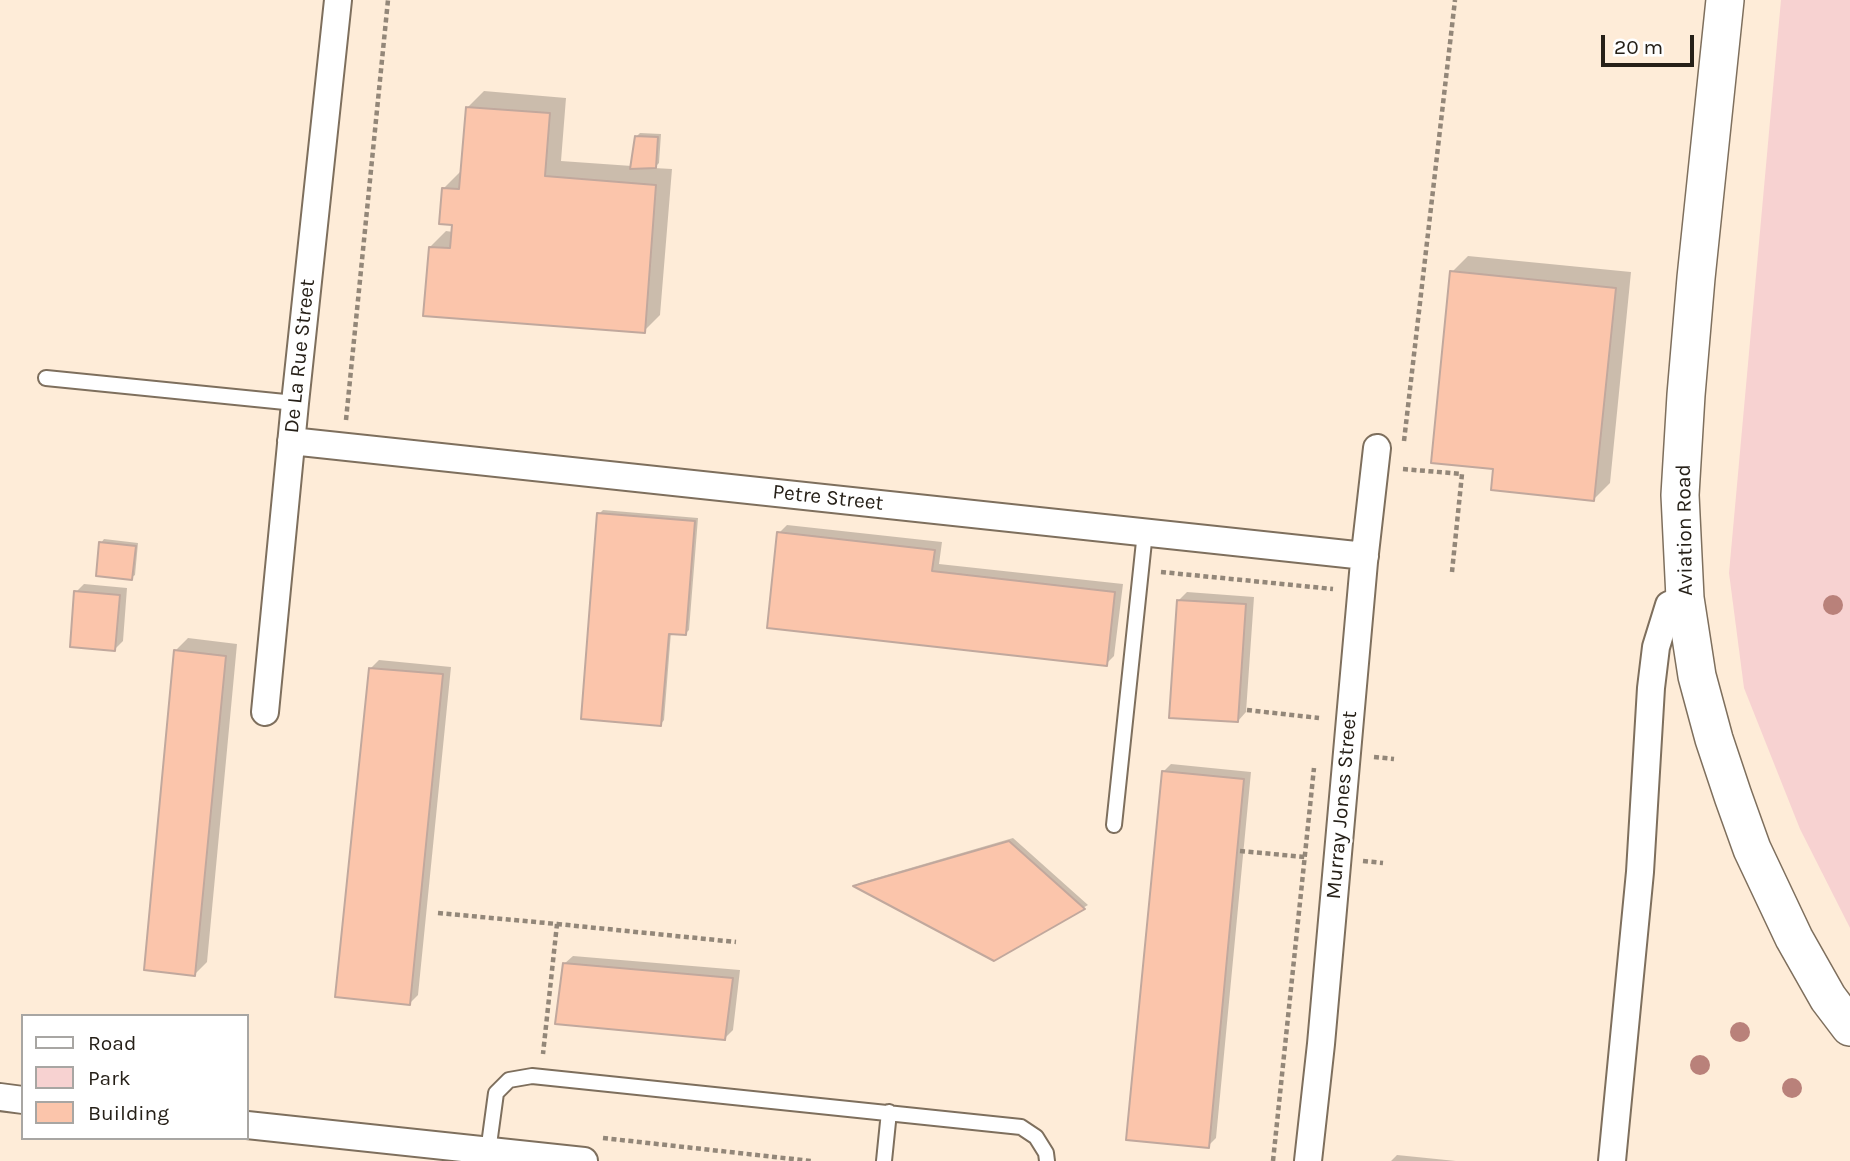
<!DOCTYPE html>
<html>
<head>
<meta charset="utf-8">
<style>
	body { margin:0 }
	#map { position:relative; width:1850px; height:1161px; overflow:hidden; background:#feecd8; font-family:Karla,sans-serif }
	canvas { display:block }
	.legend { position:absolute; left:21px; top:1014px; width:228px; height:126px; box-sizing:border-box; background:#fff; border:2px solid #a8a6a3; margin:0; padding:9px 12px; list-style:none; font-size:21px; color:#262018 }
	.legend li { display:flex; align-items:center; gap:14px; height:35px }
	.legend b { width:35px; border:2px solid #a8a6a3 }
	.scale { position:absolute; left:1601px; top:35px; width:93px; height:32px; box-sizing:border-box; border:4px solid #262018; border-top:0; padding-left:9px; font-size:21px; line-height:24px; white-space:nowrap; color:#262018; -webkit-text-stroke:5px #fff; paint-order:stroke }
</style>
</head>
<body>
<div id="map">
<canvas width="1850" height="1161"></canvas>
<ul class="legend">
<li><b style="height:9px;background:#fff"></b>Road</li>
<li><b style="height:19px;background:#f7d2d1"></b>Park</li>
<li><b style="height:19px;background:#fbc5ab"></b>Building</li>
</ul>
<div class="scale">20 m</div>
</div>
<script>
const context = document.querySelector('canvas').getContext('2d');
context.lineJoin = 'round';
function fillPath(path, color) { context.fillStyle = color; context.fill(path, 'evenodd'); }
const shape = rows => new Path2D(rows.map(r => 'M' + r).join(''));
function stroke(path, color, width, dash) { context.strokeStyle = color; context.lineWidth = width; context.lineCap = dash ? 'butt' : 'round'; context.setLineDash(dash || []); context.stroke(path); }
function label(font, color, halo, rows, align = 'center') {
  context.font = font + ' Karla,sans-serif'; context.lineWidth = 5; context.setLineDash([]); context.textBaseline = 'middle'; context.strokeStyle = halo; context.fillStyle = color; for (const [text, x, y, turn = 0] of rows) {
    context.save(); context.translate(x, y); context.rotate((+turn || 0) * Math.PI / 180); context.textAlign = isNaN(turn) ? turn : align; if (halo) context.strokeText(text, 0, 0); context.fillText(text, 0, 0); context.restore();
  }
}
const green = shape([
	[1781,0,1850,0,1850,928,1800,829,1744,688,1729,573]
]);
const shadow = shape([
	[484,91,566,98,561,161,632,166,636,137,640,133,661,134,659,163,654,168,672,169,660,315,644,331,430,247,446,231,453,232,454,223,444,188,460,172,462,172,467,108],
	[1468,256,1631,272,1610,483,1594,499,1495,468,1452,272],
	[603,510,698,518,689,630,686,633,671,632,664,720,661,724,599,514],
	[787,525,942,542,939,564,1123,584,1114,656,1106,664,779,533],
	[104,539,138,543,135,575,131,578,101,543],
	[84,584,127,588,123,641,115,649,76,592],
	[1187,592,1254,597,1246,712,1238,721,1179,600],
	[188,638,237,644,207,962,195,974,175,651],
	[379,660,451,667,418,995,410,1003,371,668],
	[1171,764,1251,772,1216,1138,1208,1146,1163,772],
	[1013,838,1088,905,994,959,856,885,859,883],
	[573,956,740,970,733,1030,725,1038,564,964],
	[1397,1155,1456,1161,1391,1161]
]);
const building = shape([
	[466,107,550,113,545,176,656,185,645,333,423,316,429,247,450,248,452,225,439,224,442,188,459,189,466,107],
	[635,136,658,137,656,168,630,169,635,136],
	[1450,271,1616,288,1594,501,1491,490,1493,469,1431,463,1450,271],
	[597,513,695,521,686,635,669,634,661,726,581,719,597,513],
	[777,532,935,550,932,571,1115,592,1107,666,767,628,777,532],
	[99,542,136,546,132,580,96,576,99,542],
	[74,591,120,595,115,651,70,647,74,591],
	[1177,600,1246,604,1238,722,1169,718,1177,600],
	[174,650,226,656,195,976,144,970,174,650],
	[369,668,443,674,410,1005,335,997,369,668],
	[1162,771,1244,779,1209,1148,1126,1140,1162,771],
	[1009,841,1085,909,994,961,853,886,1009,841],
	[563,963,733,978,725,1040,555,1024,563,963]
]);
const path = shape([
	[346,420,388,0],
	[1404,441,1455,0],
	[1403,469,1462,474,1452,572],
	[1161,572,1333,589],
	[1247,710,1319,718],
	[1374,757,1394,759],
	[1240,851,1305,857],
	[1363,861,1383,863],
	[438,913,557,924,543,1054],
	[557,924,736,942],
	[603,1138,811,1161],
	[1273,1161,1314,768]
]);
const lane = shape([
	[46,378,295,403],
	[1114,825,1145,532],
	[488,1152,496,1093,509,1080,532,1076,1021,1127,1036,1137,1046,1153,1047,1161],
	[884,1161,889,1112]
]);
const street = shape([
	[291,441,1365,556],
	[265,712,295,403,338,0],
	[0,1097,23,1100],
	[247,1125,584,1161],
	[1308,1161,1321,1044,1364,562,1377,448],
	[1612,1161,1640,872,1651,688,1656,647,1669,605,1685,598]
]);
const secondary = shape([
	[1725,0,1696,278,1686,395,1680,495,1685,598,1697,676,1714,739,1733,796,1752,849,1794,938,1828,998,1850,1027]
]);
const trees = [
	[1833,605],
	[1740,1032],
	[1700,1065],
	[1792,1088]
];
const streetNames = [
	["De La Rue Street",300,356,-84],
	["Petre Street",828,498,6],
	["Aviation Road",1685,530,-91],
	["Murray Jones Street",1342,805,-85]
];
fillPath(green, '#f7d2d1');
fillPath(shadow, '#0003');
fillPath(building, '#fbc5ab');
stroke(building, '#c1a89d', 2);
stroke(lane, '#7e6f5d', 18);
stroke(street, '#7e6f5d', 30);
stroke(secondary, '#7e6f5d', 40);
stroke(path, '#938779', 4.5, [5, 3.5]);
stroke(lane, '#fff', 14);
stroke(street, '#fff', 26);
stroke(secondary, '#fff', 37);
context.fillStyle = '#b9817a';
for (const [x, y] of trees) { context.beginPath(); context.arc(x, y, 10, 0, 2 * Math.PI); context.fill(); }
label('21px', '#262018', '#fff', streetNames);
</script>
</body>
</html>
